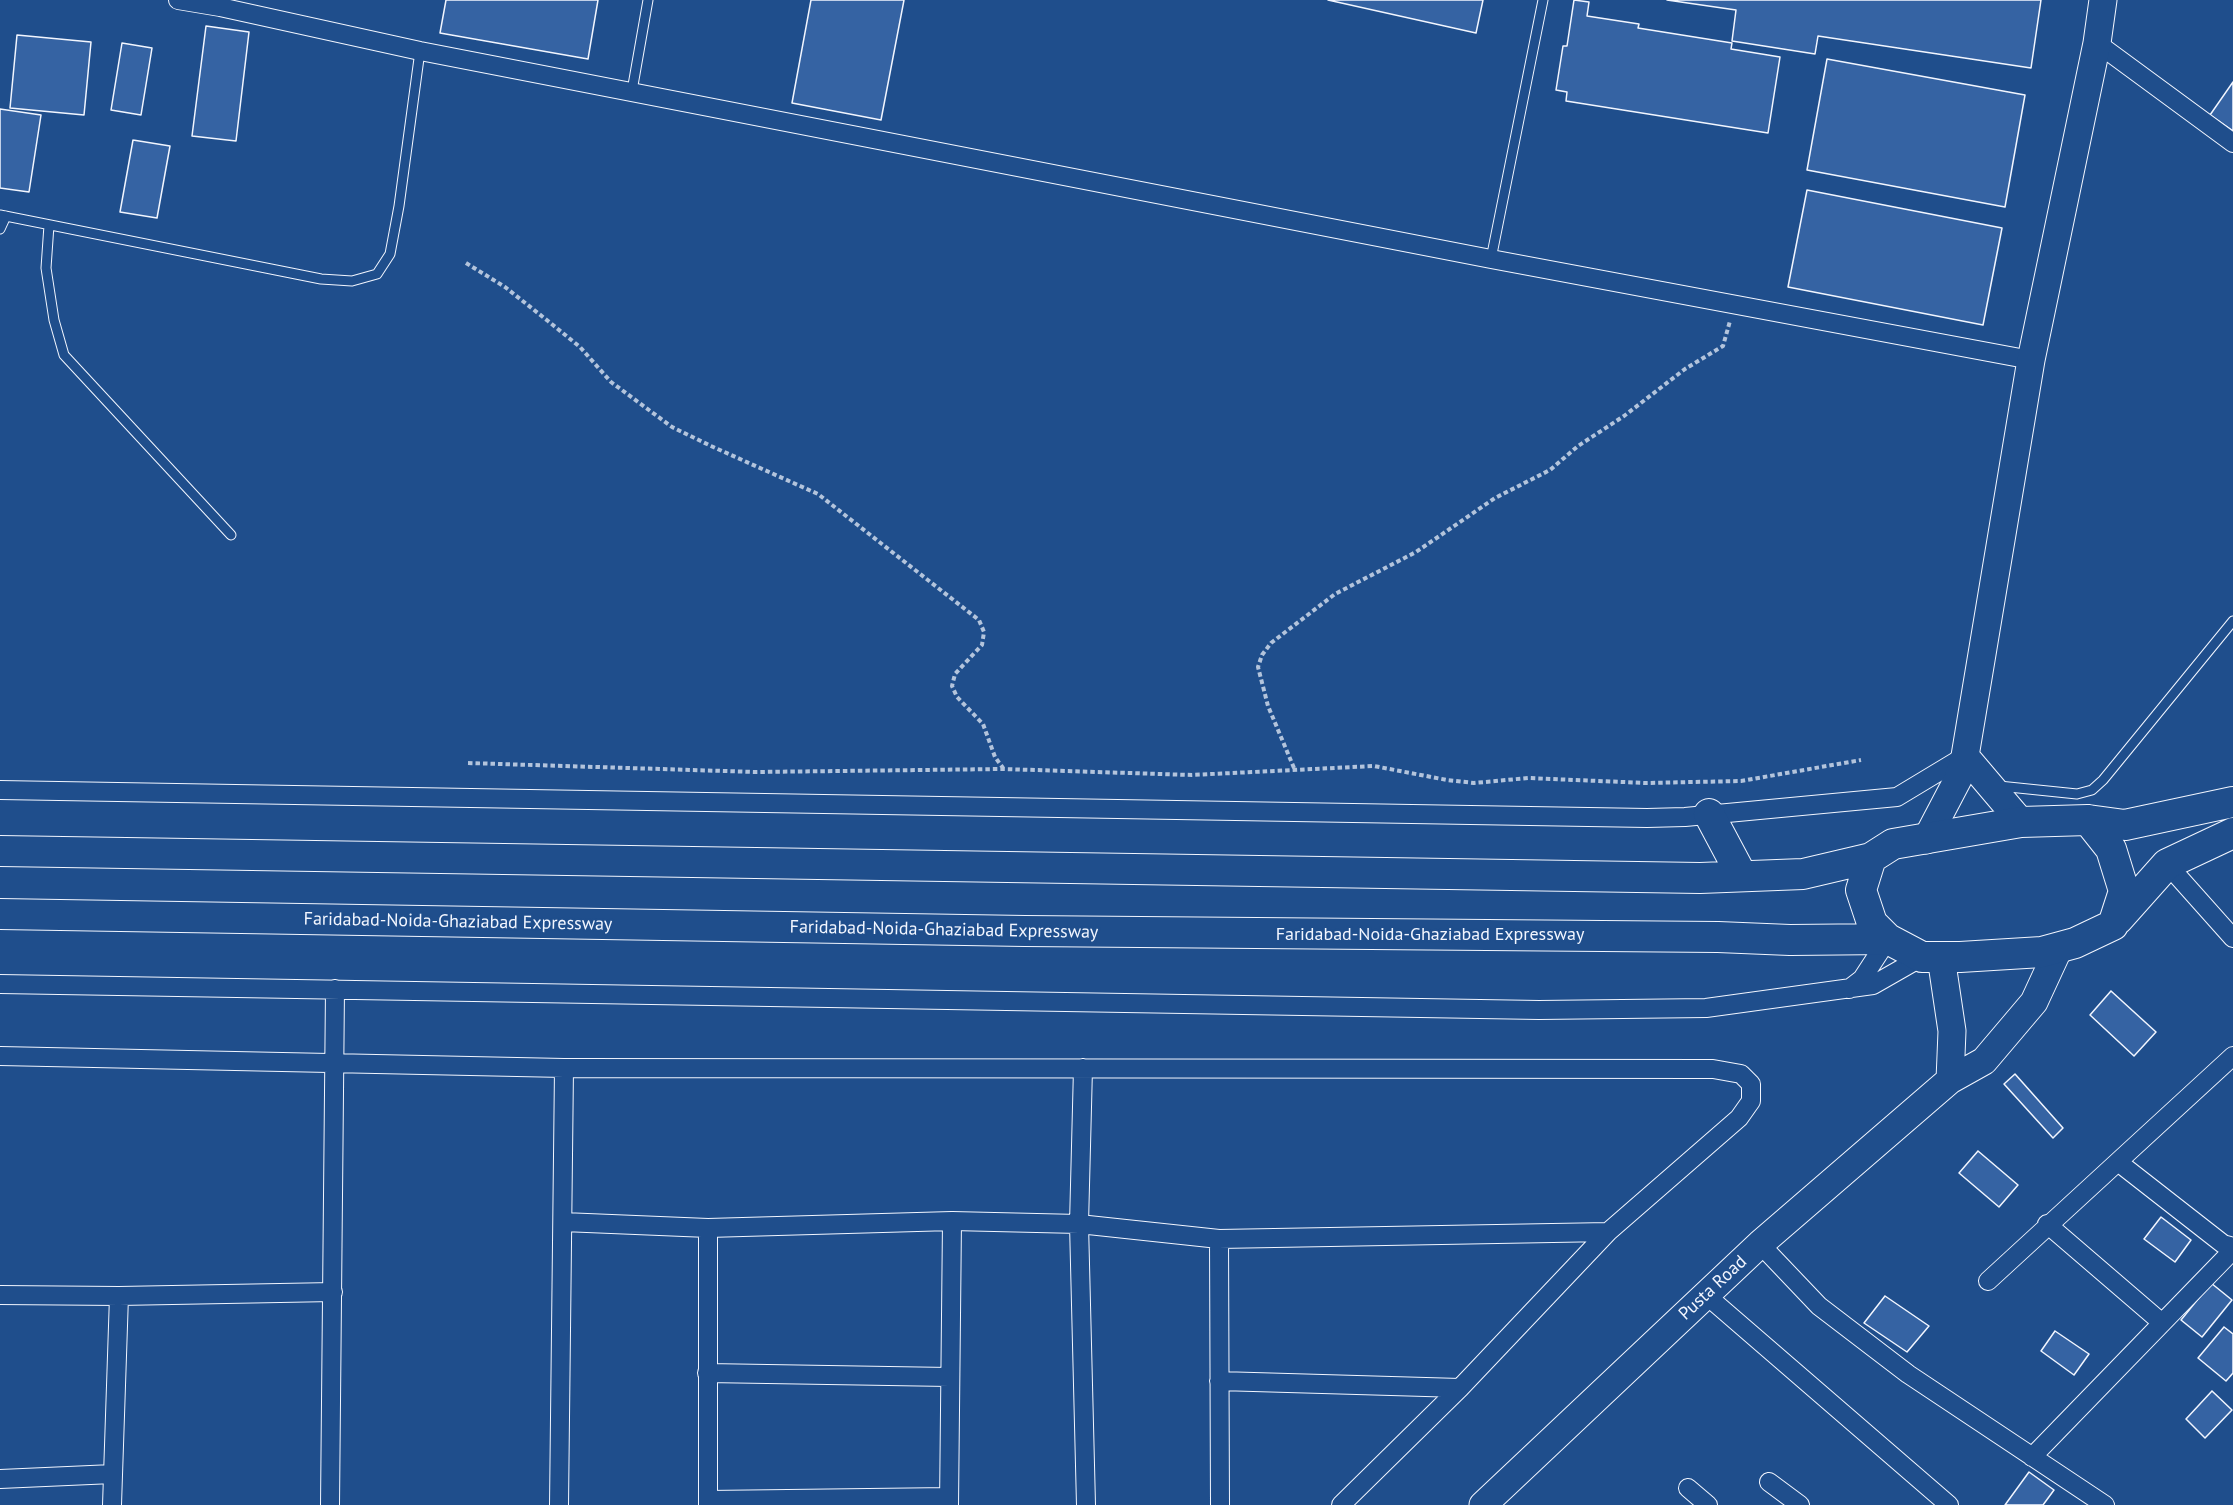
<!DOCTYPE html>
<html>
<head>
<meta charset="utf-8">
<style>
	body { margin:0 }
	canvas { display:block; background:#1f4e8c }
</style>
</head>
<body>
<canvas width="2233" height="1505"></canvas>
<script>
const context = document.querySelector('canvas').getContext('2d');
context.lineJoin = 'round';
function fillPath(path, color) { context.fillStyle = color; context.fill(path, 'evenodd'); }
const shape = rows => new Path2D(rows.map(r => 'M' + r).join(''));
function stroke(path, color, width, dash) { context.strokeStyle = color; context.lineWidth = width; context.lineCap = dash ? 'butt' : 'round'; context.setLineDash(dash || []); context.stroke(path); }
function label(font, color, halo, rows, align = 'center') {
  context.font = font + ' "PT Sans",sans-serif'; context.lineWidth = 4.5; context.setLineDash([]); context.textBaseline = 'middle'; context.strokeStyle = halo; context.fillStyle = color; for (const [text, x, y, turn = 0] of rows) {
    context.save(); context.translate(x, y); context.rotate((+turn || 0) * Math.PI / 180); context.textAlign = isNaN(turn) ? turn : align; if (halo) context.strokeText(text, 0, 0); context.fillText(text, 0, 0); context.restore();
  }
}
const building = shape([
	[446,0,598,0,588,59,440,33,446,0],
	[811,0,904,0,881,120,792,103,811,0],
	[1328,0,1483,0,1476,33,1328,0],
	[1574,0,1589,2,1587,16,1639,24,1638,28,1732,43,1731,49,1780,57,1768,133,1566,101,1567,92,1556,90,1563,46,1567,46,1574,0],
	[1667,0,2041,0,2031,68,1818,36,1815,54,1732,41,1736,10,1667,0],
	[206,26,249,32,236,141,192,136,206,26],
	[17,35,91,42,84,115,10,108,17,35],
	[122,43,152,48,141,115,111,110,122,43],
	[1827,59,2025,95,2005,207,1807,170,1827,59],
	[2233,82,2233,131,2210,115,2233,82],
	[0,109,41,115,29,192,0,188,0,109],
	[133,140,170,146,157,218,120,212,133,140],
	[1807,190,2002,228,1983,325,1788,287,1807,190],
	[2111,991,2156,1032,2134,1056,2090,1015,2111,991],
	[2015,1074,2063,1128,2053,1138,2004,1084,2015,1074],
	[1978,1151,2018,1185,1999,1207,1959,1173,1978,1151],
	[2161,1217,2191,1240,2175,1262,2144,1239,2161,1217],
	[2211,1283,2232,1300,2202,1337,2181,1320,2211,1283],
	[1885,1296,1929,1326,1907,1352,1864,1323,1885,1296],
	[2224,1327,2233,1334,2233,1373,2226,1381,2198,1358,2224,1327],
	[2055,1331,2089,1354,2074,1375,2041,1351,2055,1331],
	[2212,1391,2232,1410,2205,1438,2186,1419,2212,1391],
	[2029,1472,2054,1490,2043,1505,2005,1505,2029,1472]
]);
const path = shape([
	[466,263,505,287,548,321,580,347,611,382,672,427,711,446,818,494,979,620,984,632,982,645,955,674,952,686,957,697,983,724,995,757,1003,768],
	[468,763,756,772,1003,769,1192,775,1374,766,1447,780,1474,783,1528,778,1646,783,1741,781,1861,760],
	[1294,768,1268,706,1258,667,1262,655,1271,643,1335,594,1416,552,1495,498,1550,470,1578,446,1624,416,1685,369,1723,346,1730,321]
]);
const lane = shape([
	[632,91,648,0],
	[0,215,321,279,352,281,377,274,390,254,399,206,420,51],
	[49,225,46,268,54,320,64,355,231,535],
	[0,229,6,216],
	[1491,259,1543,0],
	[1999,786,2077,794,2092,790,2103,780,2233,621]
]);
const street = shape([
	[178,0,220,7,420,51,1491,259,2031,360],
	[2097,43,2233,143],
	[0,790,1647,818,1685,817,1897,797,1965,756],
	[2167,864,2233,938],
	[0,984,1539,1010,1706,1008,1873,985,1922,957],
	[1849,989,1862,979,1888,939],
	[0,1056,564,1068,1713,1069,1741,1074,1751,1084,1751,1101,1739,1118,1608,1232,1460,1388,1341,1505],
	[1083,1068,1079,1224,1086,1505],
	[2118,1162,2223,1244,2233,1247],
	[952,1221,1079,1224,1219,1239,1608,1232],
	[563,1222,708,1228,952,1221,949,1505],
	[2047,1224,2161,1322],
	[1219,1239,1220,1505],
	[1760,1244,1819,1306,1908,1374,2105,1505],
	[1988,1281,2233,1056],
	[0,1295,119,1296,333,1292],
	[1706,1295,1949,1505],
	[707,1373,949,1377],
	[1219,1381,1460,1388],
	[2032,1457,2233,1250],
	[0,1479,113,1474],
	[1769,1482,1800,1505],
	[1688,1488,1708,1505],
	[708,1500,949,1497],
	[112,1505,119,1296],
	[330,1505,335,989],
	[559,1505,564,1068],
	[708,1505,708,1228]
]);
const secondary = shape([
	[1965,756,2021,822],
	[1926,840,1958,779,1965,756,2031,360,2097,43,2103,0],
	[1941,957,1952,1031,1950,1080],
	[1483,1505,1760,1244,1950,1080,1984,1061,2034,1002,2059,948]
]);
const primary = shape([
	[1709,814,1742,876],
	[0,851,1700,878,1803,874,1871,858],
	[0,914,1025,931,1718,937,1790,940,1888,939,1922,957,1960,957,2042,952,2075,943,2113,925,2124,891,2111,849,2088,820],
	[2118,919,2167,864,2233,833],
	[1888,939,1872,923,1861,890,1871,858,1893,844,2021,822,2088,820,2125,825,2233,802]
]);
const streetNames = [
	["Faridabad-Noida-Ghaziabad Expressway",458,922,1],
	["Faridabad-Noida-Ghaziabad Expressway",944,930,1],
	["Faridabad-Noida-Ghaziabad Expressway",1430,935],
	["Pusta Road",1713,1288,-43]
];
fillPath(building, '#3563a3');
stroke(building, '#f2f6ff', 1.5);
stroke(lane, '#f2f6ff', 11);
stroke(street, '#f2f6ff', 20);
stroke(secondary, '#f2f6ff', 29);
stroke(primary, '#f2f6ff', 32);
stroke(path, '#b3c4dc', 4, [4.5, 3]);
stroke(lane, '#1f4e8c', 9);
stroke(street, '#1f4e8c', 18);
stroke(secondary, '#1f4e8c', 27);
stroke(primary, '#1f4e8c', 30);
label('18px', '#f2f6ff', '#1f4e8c', streetNames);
</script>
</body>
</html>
